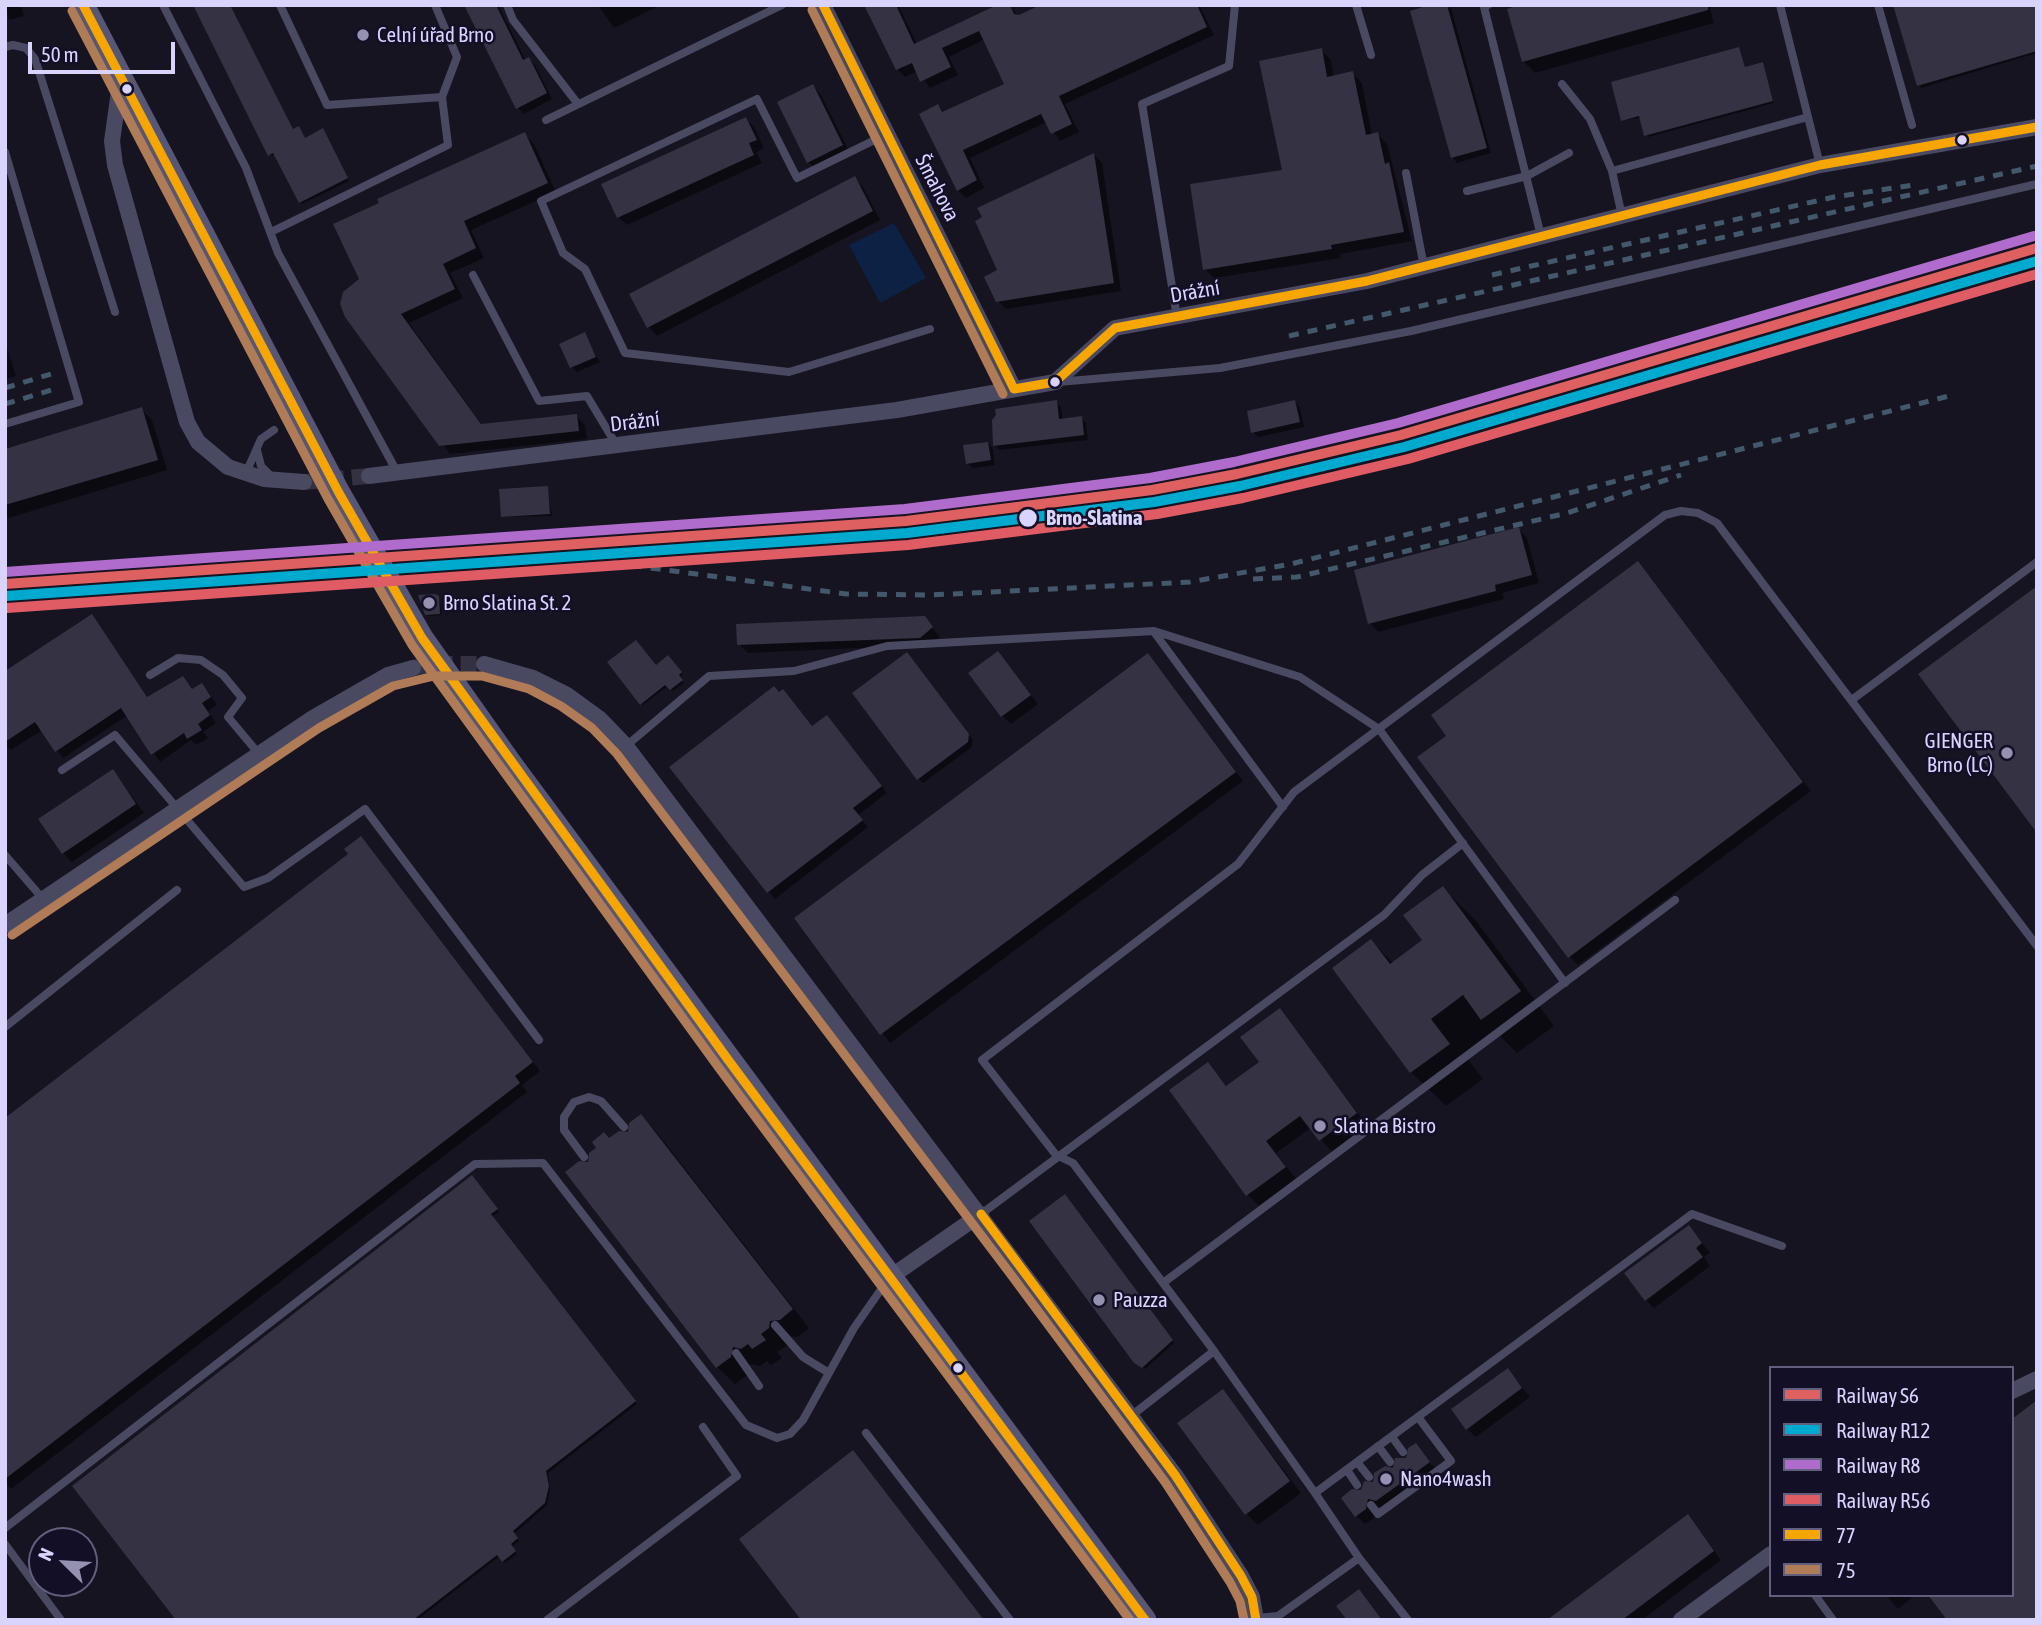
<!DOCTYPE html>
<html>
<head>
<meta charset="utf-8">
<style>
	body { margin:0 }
	#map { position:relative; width:2042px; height:1625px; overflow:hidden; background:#161421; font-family:"Asap Condensed",sans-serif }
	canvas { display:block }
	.frame { position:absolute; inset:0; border:7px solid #d9d4ff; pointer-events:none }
	.legend { position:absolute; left:1769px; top:1366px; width:245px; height:231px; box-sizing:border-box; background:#130f26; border:2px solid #625e7d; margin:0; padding:9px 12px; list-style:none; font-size:21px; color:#d9d4ff }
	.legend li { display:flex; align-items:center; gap:14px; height:35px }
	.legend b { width:35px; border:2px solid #625e7d }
	.north { position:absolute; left:28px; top:1527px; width:70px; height:70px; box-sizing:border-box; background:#130f26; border:2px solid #625e7d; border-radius:50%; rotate:294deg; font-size:19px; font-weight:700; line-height:28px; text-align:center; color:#d9d4ff }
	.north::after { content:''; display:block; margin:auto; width:24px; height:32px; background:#9591b1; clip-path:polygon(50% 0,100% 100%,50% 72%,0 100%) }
	.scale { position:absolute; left:28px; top:42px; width:147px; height:32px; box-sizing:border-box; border:4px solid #d9d4ff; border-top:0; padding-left:9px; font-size:21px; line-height:24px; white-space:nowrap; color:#d9d4ff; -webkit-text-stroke:5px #130f26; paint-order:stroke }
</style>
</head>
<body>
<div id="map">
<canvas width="2042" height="1625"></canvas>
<div class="frame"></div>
<ul class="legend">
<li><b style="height:9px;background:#df6060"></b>Railway S6</li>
<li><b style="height:9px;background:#00a9ce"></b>Railway R12</li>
<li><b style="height:9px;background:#b06ccc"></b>Railway R8</li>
<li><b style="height:9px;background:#e05c64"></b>Railway R56</li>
<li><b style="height:9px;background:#f7a600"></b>77</li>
<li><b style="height:9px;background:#b07c57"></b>75</li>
</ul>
<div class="north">N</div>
<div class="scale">50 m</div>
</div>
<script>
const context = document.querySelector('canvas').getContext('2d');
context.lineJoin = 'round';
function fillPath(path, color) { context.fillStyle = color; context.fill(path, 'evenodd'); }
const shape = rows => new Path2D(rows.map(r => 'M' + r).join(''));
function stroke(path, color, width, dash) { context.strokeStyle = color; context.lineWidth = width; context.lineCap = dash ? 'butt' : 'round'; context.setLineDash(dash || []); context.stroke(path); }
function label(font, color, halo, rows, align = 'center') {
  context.font = font + ' "Asap Condensed",sans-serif'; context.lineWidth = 5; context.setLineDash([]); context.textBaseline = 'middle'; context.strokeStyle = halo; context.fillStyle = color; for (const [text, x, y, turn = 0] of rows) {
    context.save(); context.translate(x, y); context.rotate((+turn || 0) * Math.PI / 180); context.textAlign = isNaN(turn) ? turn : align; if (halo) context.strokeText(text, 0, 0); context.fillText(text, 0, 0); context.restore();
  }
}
const water = shape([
	[894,223,926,278,880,303,849,245]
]);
const shadow = shape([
	[5,5,21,5,24,16,9,20],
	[466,5,498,5,526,61,529,59,535,65,552,99,524,114,518,108],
	[598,5,660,5,614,28],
	[866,5,898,5,917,44,1001,5,1010,5,1019,17,1044,5,1203,5,1200,7,1214,35,1065,104,1079,132,1060,141,1047,122,970,158,984,188,966,198,958,190,938,106,945,113,1007,84,985,39,949,57,958,75,930,88,918,71,905,77,897,69],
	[1435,5,1451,8,1491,153,1457,163,1452,157],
	[1526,5,1709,5,1714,23,1535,73,1523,61],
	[1895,5,2037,5,2037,53,1921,88],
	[1739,49,1746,69,1764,66,1774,103,1648,137,1641,118,1623,120],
	[1321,50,1331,60,1334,77,1352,73,1362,83,1372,135,1377,134,1387,144,1412,241,1340,254,1341,258,1214,278,1205,269,1284,171],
	[813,86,821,95,850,153,817,170,808,162],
	[746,119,754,127,764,148,756,152,762,163,627,225,618,217],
	[293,130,305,139,325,132,349,181,302,204,276,155,269,155],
	[524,134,534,144,556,192,471,230,484,258,450,273,463,298,409,323,483,426,576,416,585,425,587,439,450,454,347,316],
	[1094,155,1102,163,1121,291,1006,309,998,301,1000,271],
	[855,179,863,187,880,220,657,336,649,327,631,294],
	[584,334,600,362,577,372,572,367],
	[5,341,16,376,5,379],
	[1056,402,1061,407,1063,420,1081,418,1086,423,1088,440,999,450,995,445],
	[1295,402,1300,408,1304,427,1258,437,1253,432],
	[141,409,152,420,167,470,5,519,5,451],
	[988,443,993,449,995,465,973,468,967,463],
	[547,487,552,516,502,517],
	[1519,529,1527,538,1539,583,1502,593,1504,599,1378,632,1370,623],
	[1638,563,1811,791,1578,965,1569,956],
	[439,598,442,615,429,616,426,614],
	[91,616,148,698,183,679,193,690,202,685,209,693,217,705,208,711,216,723,203,732,208,738,196,745,191,740,160,762,128,715,63,758,42,730,11,750,5,744,5,674],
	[924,618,940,637,929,645,748,653,739,644],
	[998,653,1038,704,1011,724,1002,716],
	[668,657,683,675,679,677,684,683,673,691,668,686,643,705,641,703,656,667],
	[911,658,973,740,972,747,923,783,919,779],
	[1156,664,1243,781,890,1043,796,918],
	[833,723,887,793,858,815,868,827,775,899,671,767],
	[113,771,144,813,72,862,63,853],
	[369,847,540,1071,522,1085,527,1092,11,1489,5,1483,5,1121],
	[1443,888,1477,922,1554,1026,1517,1053,1495,1031,1464,1054,1483,1079,1446,1106,1411,1072,1334,968,1371,941,1394,964,1425,941],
	[1280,1010,1367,1125,1332,1152,1311,1128,1276,1153,1296,1179,1259,1206,1248,1195,1208,1064,1228,1087,1261,1063],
	[641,1116,658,1134,809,1328,798,1337,789,1336,787,1346,777,1352,782,1358,771,1365,767,1361,760,1366,750,1364,748,1375,735,1384,717,1367,590,1164,609,1140,629,1134],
	[472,1178,499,1212,492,1217,637,1404,548,1473,550,1489,547,1505,514,1534,519,1541,511,1547,517,1554,505,1563,500,1556,417,1620,178,1620],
	[1067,1199,1174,1343,1145,1369,1138,1365],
	[1689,1227,1710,1253,1704,1257,1710,1266,1654,1308,1646,1300],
	[1507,1370,1530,1397,1476,1437,1467,1429],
	[1223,1391,1301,1493,1258,1525,1246,1513],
	[1415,1445,1437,1471,1386,1509,1376,1507,1374,1518,1365,1524,1356,1516,1362,1492,1408,1459],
	[1688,1516,1721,1560,1642,1620,1550,1620],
	[1886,1595,1915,1595,1898,1609]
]);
const building = shape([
	[193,5,230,5,293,129,299,126,305,138,323,128,348,178,299,203,273,153,268,156],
	[464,5,496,5,523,60,529,57,547,93,516,109],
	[864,5,896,5,914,44,997,5,1010,5,1014,14,1019,15,1040,5,1197,5,1207,27,1059,96,1072,124,1051,134,1041,114,963,150,977,180,957,191,919,114,938,104,942,112,1004,84,979,31,942,48,951,67,920,82,912,63,896,70],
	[1429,5,1447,5,1487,148,1451,158,1410,11],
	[1519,5,1708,5,1708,10,1522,62,1507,9],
	[1893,5,2037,5,2037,51,1917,86],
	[1739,47,1745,67,1763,62,1773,101,1644,136,1639,116,1621,121,1611,82],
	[1322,48,1327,77,1353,71,1366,135,1378,132,1385,164,1389,162,1404,232,1331,245,1332,249,1203,270,1190,184,1282,170,1259,61],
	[813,84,843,145,807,163,777,102],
	[746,117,757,140,749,143,754,155,617,218,601,184],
	[525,132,548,183,464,221,476,248,443,264,455,289,401,314,481,424,577,414,579,431,439,446,345,317,340,304,343,292,359,279,333,224,379,203,377,199],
	[1094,153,1114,283,996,302,984,277,997,270,975,221,982,217,977,208],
	[855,176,873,211,647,328,629,294],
	[585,332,596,357,570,368,559,344],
	[1057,400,1059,419,1082,416,1084,435,993,446,992,420,996,415,995,409],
	[1295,400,1300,422,1251,433,1247,411],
	[142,407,158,460,5,505,5,449],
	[988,442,991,460,966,464,963,445],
	[548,486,550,514,501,517,499,489],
	[1519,527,1532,575,1495,585,1496,591,1368,624,1354,570],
	[1638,561,1803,782,1568,958,1417,757,1446,736,1431,715],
	[2037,586,2037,833,1918,674],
	[435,594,439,596,440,614,425,615,418,595],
	[92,614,147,697,183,676,192,689,202,683,211,697,202,703,210,715,198,724,202,730,187,739,184,733,151,755,121,708,55,752,35,722,5,742,5,671],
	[925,616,933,627,920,638,737,645,736,624],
	[636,640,656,665,668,655,682,672,679,675,683,680,670,690,665,685,640,705,607,662],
	[998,651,1031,695,1001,717,968,673],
	[907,652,969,734,968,742,917,780,852,693],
	[1148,653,1236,772,880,1035,794,918],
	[774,686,779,692,783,689,812,726,827,715,882,786,853,808,863,820,767,893,669,767],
	[113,769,136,804,62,854,38,819],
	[361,836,533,1062,515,1076,520,1083,5,1479,5,1118,348,854,344,849],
	[1443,886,1521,991,1481,1020,1463,995,1431,1019,1450,1044,1410,1073,1332,968,1371,939,1390,964,1422,940,1403,915],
	[1280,1008,1357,1113,1319,1141,1300,1116,1266,1141,1286,1167,1246,1196,1169,1090,1208,1062,1226,1086,1259,1062,1240,1037],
	[641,1114,793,1309,780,1320,770,1321,769,1328,761,1334,766,1340,752,1349,748,1344,741,1349,733,1347,731,1357,716,1368,565,1172,579,1161,588,1162,589,1153,596,1148,592,1142,604,1132,609,1138,619,1131,628,1132,629,1123],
	[472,1175,498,1209,491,1214,636,1401,546,1471,549,1486,545,1503,513,1531,518,1538,511,1544,516,1551,502,1562,497,1555,413,1620,176,1620,72,1486],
	[1065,1194,1173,1340,1142,1368,1134,1363,1029,1221],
	[1689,1225,1702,1243,1696,1248,1703,1257,1645,1301,1624,1273],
	[1508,1368,1522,1388,1466,1430,1451,1409],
	[1223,1389,1290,1481,1245,1515,1177,1423],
	[2037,1400,2037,1620,1947,1620,1928,1595,2012,1595,2012,1419],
	[1416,1443,1430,1462,1376,1501,1368,1499,1366,1509,1355,1517,1341,1498,1352,1489,1361,1490,1364,1481,1373,1482,1374,1473,1385,1466,1393,1468,1395,1458,1406,1458,1408,1448],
	[853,1450,984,1620,801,1620,739,1539],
	[1688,1514,1714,1551,1622,1620,1547,1620],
	[1359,1589,1382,1620,1347,1620,1336,1606]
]);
const streetTunnel = shape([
	[304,482,369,476],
	[413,668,432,664,484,664]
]);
const lane = shape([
	[163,5,246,168,278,253,397,472],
	[280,5,327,105,442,97,457,57,435,5],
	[507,5,513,20,578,104],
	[1356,5,1371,55],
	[1488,5,1484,7,1541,236],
	[1780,5,1820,165],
	[1878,5,1912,125],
	[5,47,13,45,26,48,35,59,115,312],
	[1562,84,1590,119,1612,171,1622,216],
	[546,120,782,5],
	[887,134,797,178,757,99,541,201,563,253,585,269,625,353,789,372,930,329],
	[5,152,79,402,5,424],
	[1612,171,1808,117],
	[1406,173,1424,267],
	[1467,191,1527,176,1569,153],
	[271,232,448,145,442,97],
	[473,275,539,401,587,396,617,446],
	[1177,317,1142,104,1229,66,1235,5],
	[1058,382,1220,368,1411,331,2037,184],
	[257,450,261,466,272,477],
	[245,475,261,439,274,430],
	[1154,632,1283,807],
	[150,675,178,658,201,660,223,675,242,698,228,717,259,754],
	[1853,699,2037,562],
	[626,746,709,676,794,671,887,646,1154,631,1300,677,1379,729,1565,983],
	[62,770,115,735,244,887,268,878,365,809,539,1040],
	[5,855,43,899],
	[5,1027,177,890],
	[584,1157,564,1130,564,1117,574,1102,589,1097,601,1101,624,1127],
	[981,1214,1384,915,1422,875,1463,843],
	[1782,1246,1692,1214,1315,1493,1214,1351,1073,1163,1056,1155,982,1060,1238,864,1294,792,1665,515,1681,511,1698,513,1717,523,2037,946],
	[1163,1283,1675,900],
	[775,1325,803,1357,829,1373,854,1328,889,1278],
	[736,1353,759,1386],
	[1131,1416,1214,1351],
	[866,1433,1010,1620],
	[1392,1437,1403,1452],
	[1378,1446,1390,1462],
	[1357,1462,1369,1477],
	[1347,1470,1357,1485],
	[1315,1493,1359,1558,1408,1620],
	[1371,1505,1378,1514,1451,1461,1418,1417],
	[5,1528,475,1164,543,1163,746,1425,777,1438,790,1434,803,1420,829,1373],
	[5,1544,61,1620],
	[1815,1595,1833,1620],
	[1257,1618,1278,1616,1359,1558],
	[547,1620,737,1476,703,1427]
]);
const street = shape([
	[823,5,1014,389],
	[121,77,112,141,115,165,187,422,198,442,228,467,264,479,304,482],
	[369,476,897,410,1055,382,1115,328,1367,281,1820,165,2037,127],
	[484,664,533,678,567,695,600,719,626,746,1175,1475,1241,1576,1252,1597,1256,1620],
	[5,925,313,718,388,675,413,668],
	[889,1278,981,1214],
	[2012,1391,2037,1379],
	[1681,1620,1771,1554]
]);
const secondary = shape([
	[83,5,289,398],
	[506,757,1145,1620]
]);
const rail = shape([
	[1492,275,1834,197,1913,185],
	[1289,336,2037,166],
	[5,388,51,374],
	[5,404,55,389],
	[613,563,846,594,931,595,1190,582,1291,564,1953,395],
	[1253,579,1297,577,1567,513,1681,475]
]);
const secondaryBridge = shape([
	[289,398,339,493,422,638,506,757]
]);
const bus1 = shape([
	[83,5,339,493,422,638,729,1061,1145,1620],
	[823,5,1014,389],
	[1014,389,1055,382,1115,328,1367,281,1820,165,2037,127],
	[981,1214,1175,1475,1241,1576,1252,1597,1256,1620]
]);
const bus2 = shape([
	[812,10,1003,394],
	[72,11,328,499,412,645,719,1068,1130,1620],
	[12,935,319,728,393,686,434,676,482,676,529,689,561,706,592,728,617,754,1009,1272,1165,1482,1230,1582,1240,1601,1244,1620]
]);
const rail1 = shape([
	[5,584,906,521,1152,490,1237,474,1401,435,2037,248]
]);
const rail2 = shape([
	[6,596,907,533,1154,502,1240,486,1404,447,2037,261]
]);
const rail3 = shape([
	[5,572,905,509,1150,478,1234,462,1398,423,2034,236]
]);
const rail4 = shape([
	[7,608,908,545,1157,514,1243,498,1408,459,2037,274]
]);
const markers = [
	[363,35,7,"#9591b1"],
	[127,89,6,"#d9d4ff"],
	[1962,140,6,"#d9d4ff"],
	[1055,382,6,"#d9d4ff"],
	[1028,518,10,"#d9d4ff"],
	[429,603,7,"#9591b1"],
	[2007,753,7,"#9591b1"],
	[1320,1126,7,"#9591b1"],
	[1099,1300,7,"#9591b1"],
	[958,1368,6,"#d9d4ff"],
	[1386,1479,7,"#9591b1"]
];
const poiNames = [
	["Celní úřad Brno",377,35],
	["Brno Slatina St. 2",443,603],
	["GIENGER",1993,741,"right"],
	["Brno (LC)",1993,765,"right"],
	["Slatina Bistro",1334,1126],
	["Pauzza",1113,1300],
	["Nano4wash",1400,1479]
];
const streetNames = [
	["Šmahova",937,188,63],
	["Drážní",1195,292,-10],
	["Drážní",635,422,-7]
];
const stopNames = [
	["Brno-Slatina",1046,518]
];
fillPath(water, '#0d2144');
fillPath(shadow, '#0007');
fillPath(building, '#343243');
stroke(streetTunnel, '#333142', 16, [16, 8]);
stroke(lane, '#4a4962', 8);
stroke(street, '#4a4962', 16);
stroke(secondary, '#575674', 23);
stroke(rail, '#43596b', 5, [10, 9]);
stroke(secondaryBridge, '#575674', 23);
stroke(bus1, '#f7a600', 9);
stroke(bus2, '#b07c57', 9);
stroke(rail1, '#df6060', 10);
stroke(rail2, '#00a9ce', 10);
stroke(rail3, '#b06ccc', 10);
stroke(rail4, '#e05c64', 10);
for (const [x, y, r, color] of markers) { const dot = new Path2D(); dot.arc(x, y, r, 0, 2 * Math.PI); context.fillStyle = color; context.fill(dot); stroke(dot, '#130f26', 2.5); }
label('21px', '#d9d4ff', '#130f26', poiNames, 'left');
label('21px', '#d9d4ff', '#130f26', streetNames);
label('bold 21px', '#d9d4ff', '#130f26', stopNames, 'left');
</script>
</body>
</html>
